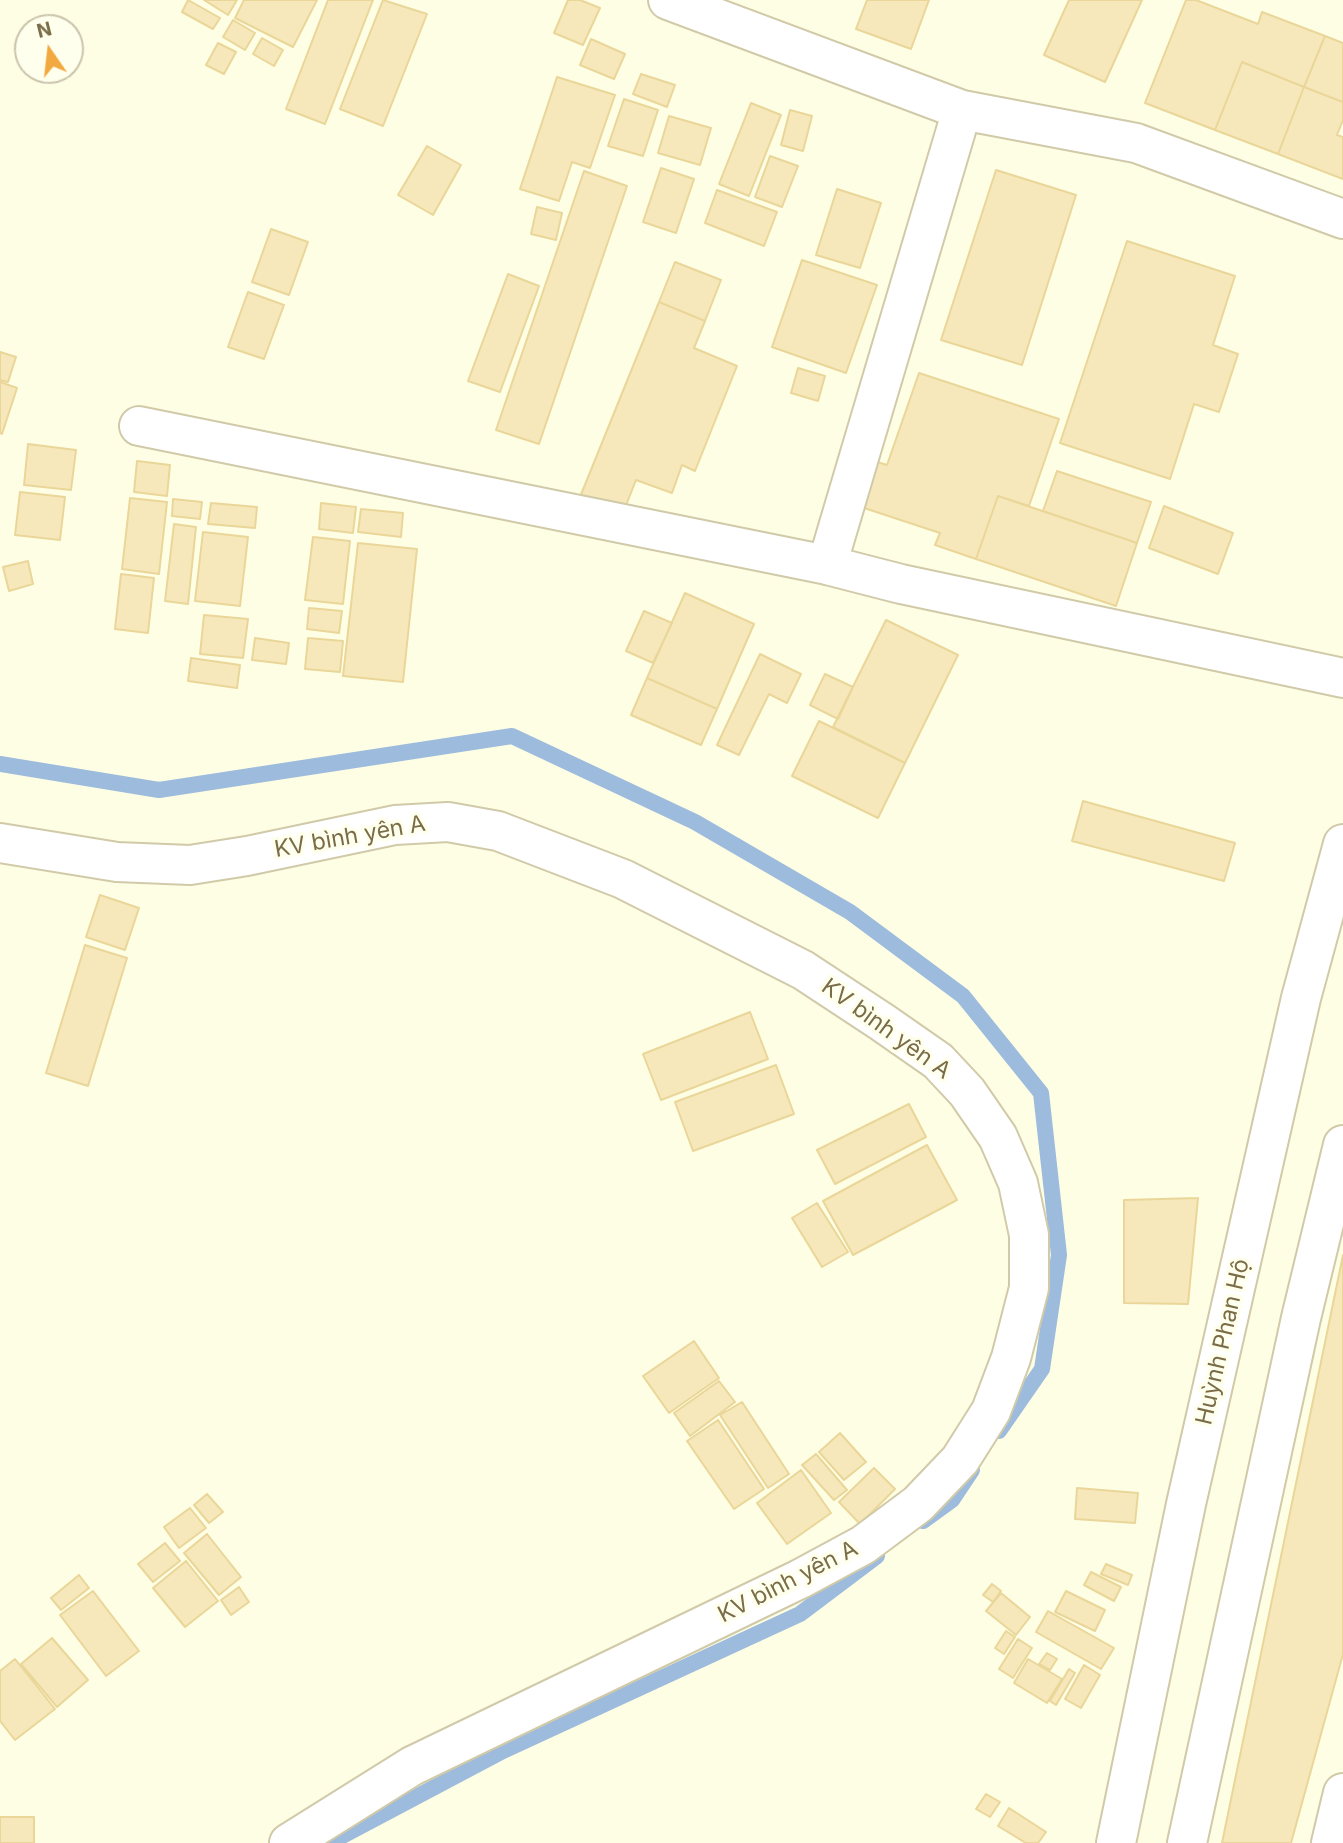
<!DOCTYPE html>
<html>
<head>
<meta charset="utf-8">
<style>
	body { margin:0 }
	#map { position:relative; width:1343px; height:1843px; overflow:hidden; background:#fefee5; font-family:Inter,sans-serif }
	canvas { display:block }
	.north { position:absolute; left:14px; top:14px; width:70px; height:70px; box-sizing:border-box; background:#ffffed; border:2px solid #cac4ab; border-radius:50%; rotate:346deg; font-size:19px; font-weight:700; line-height:28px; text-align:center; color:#7a6c47 }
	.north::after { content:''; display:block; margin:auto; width:24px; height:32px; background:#f2aa40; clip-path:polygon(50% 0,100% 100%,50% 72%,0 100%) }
</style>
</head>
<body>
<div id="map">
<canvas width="1343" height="1843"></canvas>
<div class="north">N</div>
</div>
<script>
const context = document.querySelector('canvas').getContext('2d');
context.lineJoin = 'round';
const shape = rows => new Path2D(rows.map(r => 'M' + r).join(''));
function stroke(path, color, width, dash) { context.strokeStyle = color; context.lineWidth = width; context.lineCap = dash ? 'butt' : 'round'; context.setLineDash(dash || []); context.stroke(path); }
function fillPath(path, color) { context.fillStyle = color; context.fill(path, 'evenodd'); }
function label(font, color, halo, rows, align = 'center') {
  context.font = font + ' Inter,sans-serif'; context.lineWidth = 7; context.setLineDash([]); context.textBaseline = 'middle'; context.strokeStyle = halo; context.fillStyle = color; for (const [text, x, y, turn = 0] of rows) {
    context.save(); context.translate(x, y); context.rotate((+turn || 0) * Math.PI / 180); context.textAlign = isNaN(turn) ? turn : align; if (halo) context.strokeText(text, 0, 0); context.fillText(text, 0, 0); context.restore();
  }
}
const stream = shape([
	[0,764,159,790,512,736,695,822,850,912,963,996,1041,1093,1059,1255,1042,1369,999,1431],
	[923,1521,952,1500,972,1470],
	[329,1843,503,1751,800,1614,877,1556]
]);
const building = shape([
	[188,0,220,18,213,29,182,12,188,0],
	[204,0,237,0,228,15,204,0],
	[244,0,317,0,293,47,235,18,244,0],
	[328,0,373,0,325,124,286,109,328,0],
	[383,0,427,14,383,126,340,109,383,0],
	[568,0,580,0,600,8,583,45,554,33,568,0],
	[867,0,929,0,911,49,856,29,867,0],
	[1069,0,1142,0,1105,82,1044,55,1069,0],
	[1186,0,1196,0,1258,24,1262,12,1325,36,1304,87,1242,62,1215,130,1145,103,1186,0],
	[233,20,255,33,245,50,223,37,233,20],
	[1325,36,1343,43,1343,102,1304,87,1325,36],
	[262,38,283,50,274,66,253,54,262,38],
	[591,39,625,54,614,79,580,65,591,39],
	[218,43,236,52,224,74,206,65,218,43],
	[1242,62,1304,87,1278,154,1215,130,1242,62],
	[641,74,675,85,667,107,633,94,641,74],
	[557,77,615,95,590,168,572,162,559,201,520,189,557,77],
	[1304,87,1343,102,1343,120,1337,135,1343,137,1343,179,1278,154,1304,87],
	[624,99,658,110,643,156,608,146,624,99],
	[751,103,781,115,749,196,719,184,751,103],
	[790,110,812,116,803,151,781,145,790,110],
	[669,116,711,128,700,165,658,153,669,116],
	[427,146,461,165,433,215,398,195,427,146],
	[770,156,798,166,782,207,755,197,770,156],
	[661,168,694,179,676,233,643,222,661,168],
	[996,170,1076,195,1022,365,941,340,996,170],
	[584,171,627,186,539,444,496,430,584,171],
	[837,189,881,203,860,268,816,255,837,189],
	[717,190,777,212,764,246,705,223,717,190],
	[537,207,562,213,556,240,531,234,537,207],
	[271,229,308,242,289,295,252,282,271,229],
	[1127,241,1235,276,1213,345,1238,354,1219,412,1194,404,1170,479,1060,443,1127,241],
	[802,260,877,285,846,373,772,347,802,260],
	[675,262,721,280,705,321,659,302,675,262],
	[508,274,539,286,500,392,468,381,508,274],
	[248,292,284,305,264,359,228,347,248,292],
	[659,302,705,321,694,348,737,366,695,471,682,465,672,493,636,480,623,513,580,497,659,302],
	[0,352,16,357,8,382,0,380,0,352],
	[798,368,825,376,818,401,791,393,798,368],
	[919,373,1059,419,1029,506,998,496,976,559,935,545,940,533,855,505,871,460,887,465,919,373],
	[0,382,17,388,2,434,0,433,0,382],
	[28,444,76,450,71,490,24,485,28,444],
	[137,461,170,465,167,496,134,492,137,461],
	[1057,471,1151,502,1137,543,1043,511,1057,471],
	[20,492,65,497,60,540,15,535,20,492],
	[998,496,1137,543,1116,606,976,559,998,496],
	[130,498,167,502,159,574,122,569,130,498],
	[173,499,202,502,200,519,172,516,173,499],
	[211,503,257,507,255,528,208,524,211,503],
	[321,503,356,507,353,533,319,529,321,503],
	[1164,506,1233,533,1218,574,1149,548,1164,506],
	[361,509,403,513,401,537,358,532,361,509],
	[174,524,196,527,188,604,165,601,174,524],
	[203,532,248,537,240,606,195,601,203,532],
	[313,537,350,541,343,604,305,600,313,537],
	[358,543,417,549,403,682,343,676,358,543],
	[28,561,33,584,9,591,3,567,28,561],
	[121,574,154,578,148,633,115,629,121,574],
	[685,593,754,624,717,709,647,678,685,593],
	[309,608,342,611,339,633,307,629,309,608],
	[644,611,672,623,653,663,626,651,644,611],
	[204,615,248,619,243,658,200,654,204,615],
	[886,620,958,655,905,763,833,727,886,620],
	[255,638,289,643,286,664,252,660,255,638],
	[308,638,343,641,340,672,305,669,308,638],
	[760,654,801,674,787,703,769,694,739,755,717,745,760,654],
	[191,658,240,665,237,688,188,681,191,658],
	[825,674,853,687,838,719,810,705,825,674],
	[647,678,717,709,701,745,631,715,647,678],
	[819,721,905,763,878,818,792,776,819,721],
	[1083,801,1235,843,1224,881,1072,841,1083,801],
	[100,895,139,908,125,950,86,937,100,895],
	[85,945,127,958,88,1086,46,1073,85,945],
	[750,1012,768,1059,661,1100,643,1054,750,1012],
	[776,1065,794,1114,693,1151,675,1102,776,1065],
	[909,1104,926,1137,835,1184,817,1150,909,1104],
	[927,1145,957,1200,853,1255,823,1201,927,1145],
	[1198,1198,1188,1304,1124,1303,1124,1200,1198,1198],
	[817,1203,848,1252,822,1267,792,1218,817,1203],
	[1343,1255,1343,1654,1291,1843,1222,1843,1343,1255],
	[694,1341,719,1378,669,1413,643,1376,694,1341],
	[719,1381,735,1402,690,1436,674,1413,719,1381],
	[742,1402,789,1474,768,1488,720,1415,742,1402],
	[718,1420,764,1489,734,1509,687,1441,718,1420],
	[840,1433,866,1462,844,1480,819,1452,840,1433],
	[816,1454,847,1490,834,1500,802,1465,816,1454],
	[874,1468,895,1489,860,1524,839,1502,874,1468],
	[801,1470,831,1513,787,1544,757,1503,801,1470],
	[1077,1488,1138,1493,1135,1523,1075,1519,1077,1488],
	[207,1494,223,1512,209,1523,194,1505,207,1494],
	[190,1508,206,1528,179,1548,164,1527,190,1508],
	[207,1534,241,1577,219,1595,184,1553,207,1534],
	[165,1543,180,1561,153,1582,138,1564,165,1543],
	[186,1561,218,1601,185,1627,153,1588,186,1561],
	[1106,1564,1132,1575,1128,1585,1101,1574,1106,1564],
	[1091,1572,1121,1587,1114,1601,1084,1585,1091,1572],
	[79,1575,89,1588,61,1610,51,1598,79,1575],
	[992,1584,1001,1591,993,1602,983,1595,992,1584],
	[239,1587,249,1602,231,1615,221,1600,239,1587],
	[93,1591,139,1651,106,1676,60,1615,93,1591],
	[1066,1591,1105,1610,1095,1631,1055,1612,1066,1591],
	[1001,1593,1030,1617,1016,1635,986,1611,1001,1593],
	[1048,1611,1114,1648,1101,1669,1036,1632,1048,1611],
	[1006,1631,1015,1637,1004,1654,995,1648,1006,1631],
	[52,1638,88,1680,57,1707,21,1664,52,1638],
	[1018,1639,1032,1648,1013,1678,999,1669,1018,1639],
	[1047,1653,1057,1659,1050,1670,1039,1664,1047,1653],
	[15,1659,55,1709,15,1740,0,1721,0,1671,15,1659],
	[1028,1659,1062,1679,1047,1703,1014,1683,1028,1659],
	[1084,1665,1100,1675,1081,1708,1065,1699,1084,1665],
	[1069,1669,1075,1673,1056,1705,1050,1701,1069,1669],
	[986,1794,1000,1802,990,1817,976,1809,986,1794],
	[1009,1808,1046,1832,1038,1843,1026,1843,998,1826,1009,1808],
	[0,1817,34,1817,34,1843,0,1843,0,1817]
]);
const minor = shape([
	[668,0,962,110,827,565],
	[962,110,1136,143,1343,219],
	[139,426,827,565,901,584,1343,678],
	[0,843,117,862,190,865,247,856,395,825,448,822,498,831,623,879,803,970,882,1022,938,1061,967,1092,998,1137,1018,1183,1029,1235,1029,1288,1011,1358,991,1411,960,1460,918,1504,863,1545,800,1579,412,1766,289,1843],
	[1116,1843,1186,1504,1301,998,1343,844],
	[1187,1843,1301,1318,1343,1145],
	[1331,1843,1343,1793]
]);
const streetNames = [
	["KV bình yên A",350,837,-10],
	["KV bình yên A",886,1029,36],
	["Huỳnh Phan Hộ",1223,1342,-77],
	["KV bình yên A",788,1582,-27]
];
stroke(stream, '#9dbbdc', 16);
fillPath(building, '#f6e8ba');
stroke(building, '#ead699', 2);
stroke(minor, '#d1caa9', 42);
stroke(minor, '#fff', 38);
label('23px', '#7a6c47', '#ffffed', streetNames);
</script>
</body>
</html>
